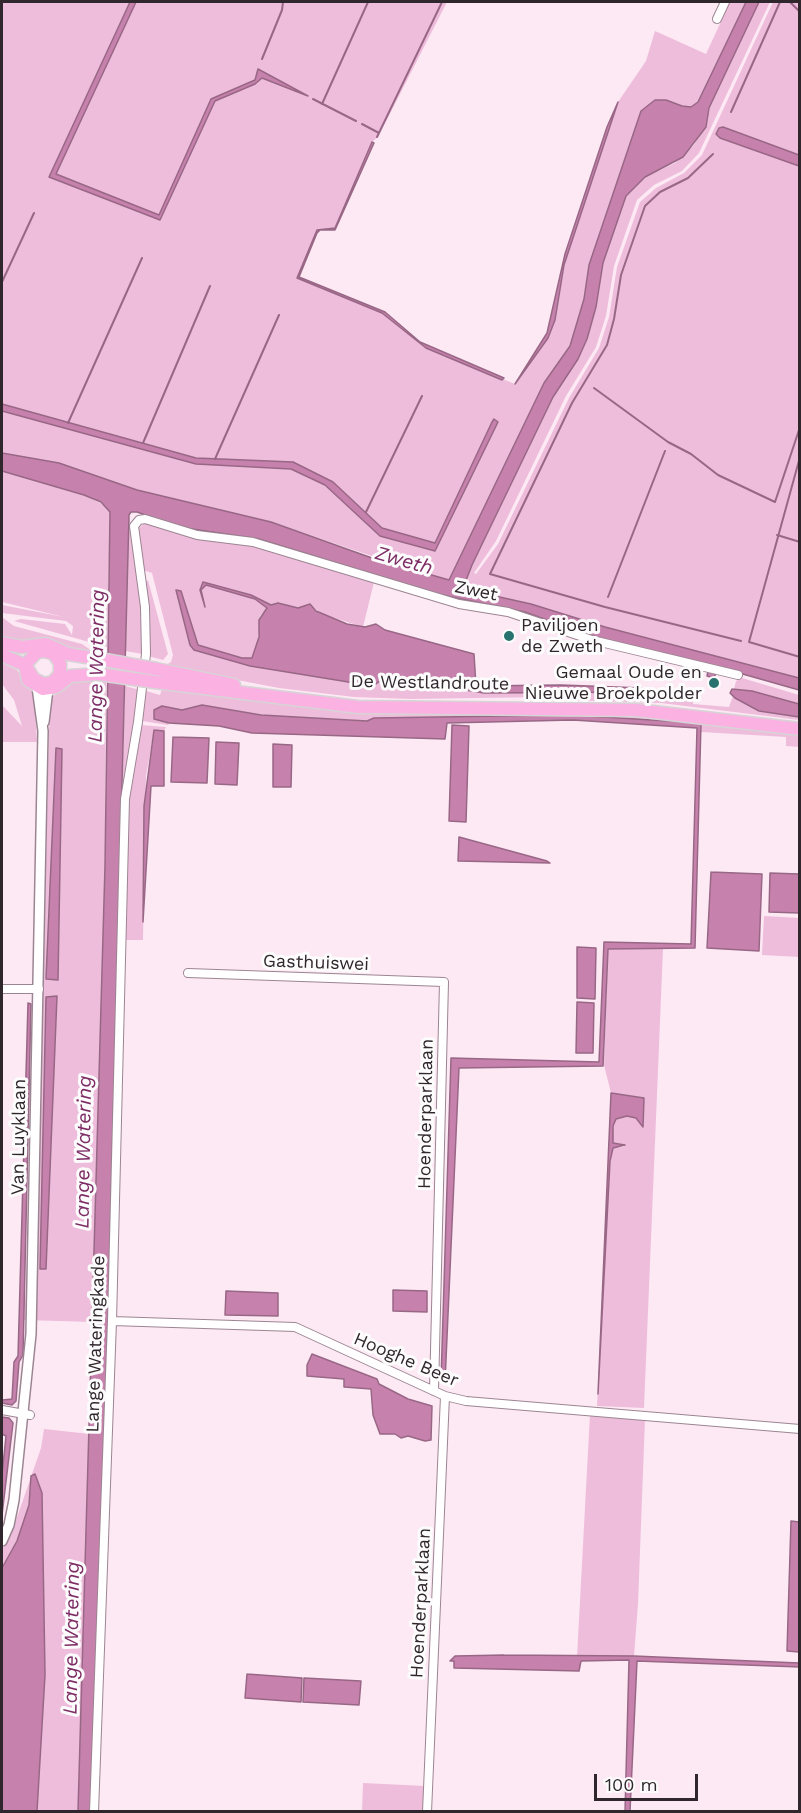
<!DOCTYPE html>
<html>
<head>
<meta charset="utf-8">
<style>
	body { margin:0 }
	#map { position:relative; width:801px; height:1813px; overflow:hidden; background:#fde9f4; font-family:"Work Sans",sans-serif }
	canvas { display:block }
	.frame { position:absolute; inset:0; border:3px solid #30272c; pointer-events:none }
	.scale { position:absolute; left:594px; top:1774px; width:104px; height:27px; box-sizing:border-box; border:3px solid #30272c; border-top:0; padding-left:8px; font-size:18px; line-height:21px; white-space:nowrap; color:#30272c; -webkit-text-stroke:4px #fcfcfc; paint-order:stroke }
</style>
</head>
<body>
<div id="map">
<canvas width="801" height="1813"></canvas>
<div class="frame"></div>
<div class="scale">100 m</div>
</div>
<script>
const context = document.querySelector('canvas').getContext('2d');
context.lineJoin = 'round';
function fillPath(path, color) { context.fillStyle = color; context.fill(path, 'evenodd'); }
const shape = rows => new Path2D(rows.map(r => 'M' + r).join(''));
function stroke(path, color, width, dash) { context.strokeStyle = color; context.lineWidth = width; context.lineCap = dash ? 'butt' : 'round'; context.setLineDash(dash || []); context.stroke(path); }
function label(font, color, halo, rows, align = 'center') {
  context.font = font + ' "Work Sans",sans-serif'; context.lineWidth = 6; context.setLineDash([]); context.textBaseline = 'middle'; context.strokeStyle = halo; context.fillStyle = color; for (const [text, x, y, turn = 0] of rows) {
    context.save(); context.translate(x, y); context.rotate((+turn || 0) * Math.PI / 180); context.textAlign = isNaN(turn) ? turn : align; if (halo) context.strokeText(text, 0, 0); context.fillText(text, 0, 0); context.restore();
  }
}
const green = shape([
	[2,2,130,2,49,177,160,220,215,101,255,84,262,78,270,81,262,70,255,80,211,99,159,215,55,174,136,2,447,2,378,137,372,142,335,228,317,230,297,278,382,313,426,348,515,384,548,338,555,320,564,266,583,201,618,102,646,61,655,31,706,54,730,2,746,2,698,102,691,107,682,106,666,100,655,100,641,111,589,265,584,299,570,346,544,383,474,532,450,579,446,581,271,522,137,490,59,463,2,453,2,411,196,464,291,469,325,485,380,536,434,551,498,422,495,419,492,422,435,543,382,528,333,482,293,462,196,458,2,404],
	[759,2,770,2,699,153,682,171,654,185,637,200,614,266,606,316,596,347,566,396,496,541,474,573,476,574,498,544,569,398,599,348,609,317,617,267,640,202,656,188,684,173,702,155,773,2,799,2,799,155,723,127,722,139,799,166,799,678,605,627,531,604,486,594,467,588,465,583,472,565,553,397,587,339,603,263,626,196,645,177,675,163,694,145,702,130,706,127,709,108],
	[2,471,84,495,108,507,110,512,107,647,14,621,21,619,65,624,72,635,73,626,66,621,2,613,2,605,64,617,2,602],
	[129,515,139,574,142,654,125,651],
	[145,523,185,536,249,543,375,578,363,627,322,614,309,604,298,608,278,603,271,605,260,616,257,647,383,679,452,684,466,690,642,693,652,697,693,701,693,704,729,707,733,696,759,711,799,717,799,720,661,703,563,700,547,697,411,699,354,697,279,688,164,666,171,662,173,655,152,573,143,570,138,529],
	[148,580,168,654,163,660,148,656,146,582],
	[2,617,14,626,82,644,92,651,91,654,2,639],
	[2,663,17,670,34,695,37,742,2,742,2,705,22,726,14,700,2,684],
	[742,678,799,695,799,704,752,691,734,689,736,681],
	[74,680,106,681,105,866,93,1322,24,1320,43,998,49,728,51,698],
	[125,686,140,690,122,791],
	[162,689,185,692,194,690,311,708,356,711,620,713,799,732,800,747,786,746,786,737,701,732,701,723,570,715,374,718,367,721,261,715,202,705,182,710,162,706,154,719,169,723,168,725,142,721,146,691,160,695],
	[140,725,166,727,164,731,154,730,146,776,143,940,124,940,127,798],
	[764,916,799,918,799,957,762,955],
	[608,948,663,949,644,1408,597,1406,610,1161,613,1148,624,1147,624,1144,612,1143,613,1126,616,1119,627,1116,636,1118,643,1126,644,1098,611,1093,604,1065],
	[590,1414,645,1419,638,1604,634,1656,577,1657],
	[44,1429,90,1434,78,1811,2,1811,2,1550,14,1526,41,1448],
	[363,1783,425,1786,424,1811,362,1812]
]);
const water = shape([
	[130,2,136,2,56,174,159,215,211,99,255,80,258,69,308,96,262,78,255,84,215,101,160,220,49,177,130,2],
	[746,2,759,2,709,108,706,127,683,157,645,177,626,196,603,263,596,307,587,339,578,359,553,397,472,565,465,583,469,589,486,594,531,604,605,627,799,678,799,690,718,667,714,678,707,676,709,666,588,635,525,612,437,594,259,539,179,527,137,512,131,512,129,515,108,1318,92,1811,78,1811,105,866,110,512,101,502,84,495,2,471,2,453,59,463,137,490,271,522,372,558,449,580,544,383,570,346,584,299,589,265,641,111,655,100,666,100,682,106,691,107,698,102,746,2],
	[618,102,564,265,555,320,548,338,515,384,547,333,565,254,607,127,618,102],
	[723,127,799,155,799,166,720,138,716,134,719,128,723,127],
	[372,142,374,143,335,230,320,230,317,233,299,277,385,312,420,342,504,378,502,380,426,348,382,313,297,278,317,230,335,228,372,142],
	[2,404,196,458,293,462,333,482,382,528,435,543,492,422,494,419,498,422,435,551,380,536,325,485,291,469,196,464,2,411,2,404],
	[203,582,251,595,271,605,278,603,298,608,310,604,316,611,347,624,365,627,376,624,385,630,474,654,476,686,561,685,643,688,648,689,647,692,484,693,466,690,452,684,383,679,373,686,250,666,194,650,190,645,176,590,181,591,198,645,242,658,252,658,259,637,259,620,267,608,255,599,206,585,201,590,205,607,200,590,203,582],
	[732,689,752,691,799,704,799,717,759,711,735,698,730,693,732,689],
	[202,705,261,715,367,721,374,718,570,715,701,723,695,948,608,949,603,1066,459,1068,445,1382,441,1381,451,1058,599,1062,604,942,691,944,697,728,573,720,447,723,445,739,252,733,219,726,169,723,154,719,154,710,162,706,182,710,202,705],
	[452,725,469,726,466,822,449,821,452,725],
	[154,730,164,731,164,786,151,786,143,922,144,806,154,730],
	[173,737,209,738,207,783,171,782,173,737],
	[216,742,239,743,237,785,215,784,216,742],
	[273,744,292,745,291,787,273,787,273,744],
	[56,748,62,749,58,980,46,979,56,748],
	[459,837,547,861,550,863,458,861,459,837],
	[711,872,762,874,759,951,707,948,711,872],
	[770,873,799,874,799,913,769,912,770,873],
	[577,947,596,948,595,999,577,998,577,947],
	[57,996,46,1269,40,1269,46,997,57,996],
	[577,1002,594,1003,593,1053,576,1053,577,1002],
	[28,1003,31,1004,23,1355,19,1362,16,1401,12,1405,2,1403,2,1400,12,1399,14,1362,18,1356,28,1003],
	[611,1093,644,1098,643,1127,636,1118,627,1116,616,1119,613,1126,613,1143,625,1145,613,1148,610,1161,598,1394,611,1093],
	[393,1290,427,1291,427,1312,393,1311,393,1290],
	[226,1291,278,1293,278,1316,225,1315,226,1291],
	[312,1354,377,1379,379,1384,408,1399,432,1406,431,1440,425,1441,408,1436,401,1438,395,1434,380,1434,373,1415,371,1389,344,1387,344,1379,307,1376,307,1365,312,1354],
	[2,1417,9,1418,13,1423,2,1515,2,1475,6,1436,2,1434,2,1417],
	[35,1474,42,1493,45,1675,37,1811,2,1811,2,1568,17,1541,29,1505,31,1476,35,1474],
	[791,1521,799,1522,799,1652,787,1651,791,1521],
	[504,1655,634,1656,799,1663,800,1667,637,1661,630,1811,625,1812,629,1660,581,1661,579,1671,454,1668,454,1661,450,1661,455,1656,504,1655],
	[247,1674,302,1678,301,1702,245,1698,247,1674],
	[304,1678,361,1681,359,1705,303,1702,304,1678]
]);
const stream = shape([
	[790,2,800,12],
	[262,59,282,10,283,2],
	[313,99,356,121],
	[322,104,368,2],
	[731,112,780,2],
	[362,124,379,133],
	[377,137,442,2],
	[713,154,688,178,660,192,645,206,621,275,614,319,607,345,572,403,490,574,605,607,741,641],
	[2,282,34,213],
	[594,388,668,442,691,454,718,475,775,502,800,427],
	[68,423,142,258],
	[143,443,210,286],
	[800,457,749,642,800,657],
	[215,459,279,315],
	[366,512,422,396],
	[777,535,800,542],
	[608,597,665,451]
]);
const minor = shape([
	[717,19,725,2],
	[188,973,444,982,434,1391],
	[2,989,39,989],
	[112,1321,295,1327,445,1396,466,1401,800,1429],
	[2,1410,30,1415],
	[94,1812,112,1321,125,799,138,722,146,654,145,607,134,526,139,520,145,519,197,535,253,542,459,604,508,612,592,640,738,675],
	[427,1812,445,1396]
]);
const tertiary = shape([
	[44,722,48,689],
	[2,1541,9,1525,14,1500,31,1334,43,731,37,687]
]);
const primary = shape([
	[2,643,22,647,46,644,68,654,99,659],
	[2,655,25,665,34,679,44,684,53,682,60,674,60,663,54,654,45,651,37,652,25,665,28,680,43,689,56,687,70,676,99,674],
	[156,669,234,685],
	[155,682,358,707,636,710,800,729]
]);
const primaryBridge = shape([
	[99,659,156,669],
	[99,674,155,682]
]);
const markers = [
	[509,636,6,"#28726f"],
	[714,683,6,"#28726f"]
];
const streetNames = [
	["Zwet",476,591,12],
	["De Westlandroute",430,683,1],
	["Gasthuiswei",316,963,2],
	["Hoenderparklaan",426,1114,-89],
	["Van Luyklaan",19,1137,-89],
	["Lange Wateringkade",96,1344,-88],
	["Hooghe Beer",406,1360,23],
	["Hoenderparklaan",421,1603,-87]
];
const poiNames = [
	["Paviljoen",521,626],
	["de Zweth",521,647],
	["Gemaal Oude en",702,673,"right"],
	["Nieuwe Broekpolder",702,694,"right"]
];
const waterNames = [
	["Zweth",404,561,16],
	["Lange Watering",97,666,-89],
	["Lange Watering",84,1152,-89],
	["Lange Watering",72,1638,-89]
];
fillPath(green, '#eebddb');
fillPath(water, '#c682ad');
stroke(water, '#996786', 1.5);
stroke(stream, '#996786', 2);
stroke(minor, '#9c8592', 10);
stroke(tertiary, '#9c8592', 12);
stroke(primary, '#d6d4d5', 15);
stroke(minor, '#fff', 8);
stroke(tertiary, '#fff', 9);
stroke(primary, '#fbb2e3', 12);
stroke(primaryBridge, '#d6d4d5', 15, []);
stroke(primaryBridge, '#fbb2e3', 12);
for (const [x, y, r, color] of markers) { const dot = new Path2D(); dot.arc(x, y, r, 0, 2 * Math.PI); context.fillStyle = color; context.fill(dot); stroke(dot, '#fcfcfc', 2); }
label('18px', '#30272c', '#fcfcfc', streetNames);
label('18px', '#30272c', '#fcfcfc', poiNames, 'left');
label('italic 20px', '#7c2b64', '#fcfcfc', waterNames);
</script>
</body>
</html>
